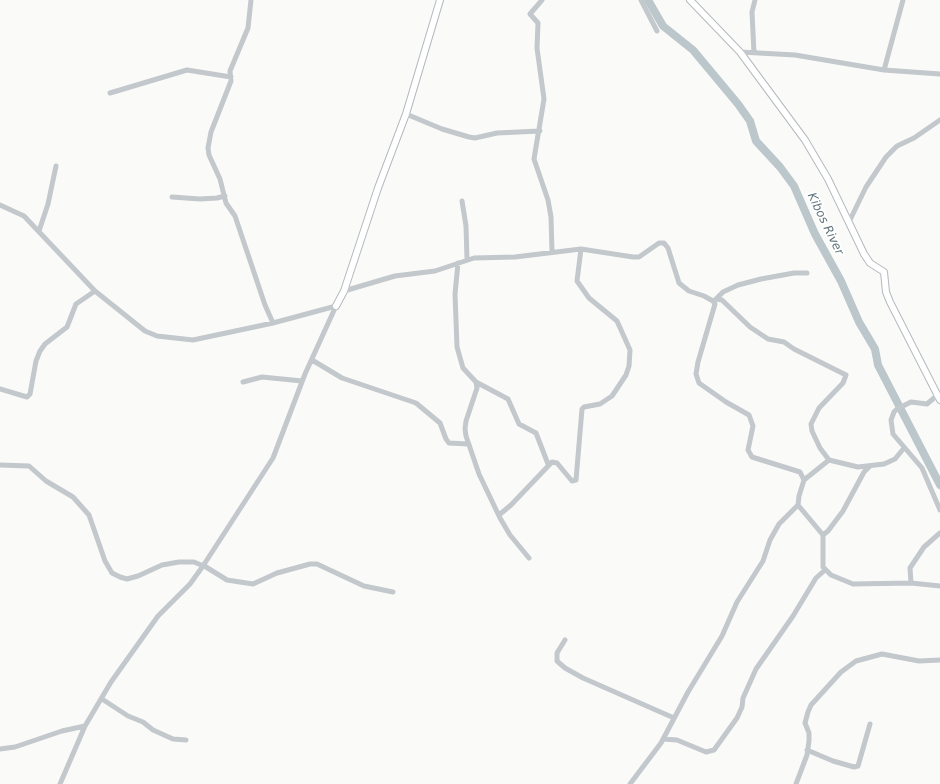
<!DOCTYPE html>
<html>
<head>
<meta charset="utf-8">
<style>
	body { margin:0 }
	canvas { display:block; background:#fafaf8 }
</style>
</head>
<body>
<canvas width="940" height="784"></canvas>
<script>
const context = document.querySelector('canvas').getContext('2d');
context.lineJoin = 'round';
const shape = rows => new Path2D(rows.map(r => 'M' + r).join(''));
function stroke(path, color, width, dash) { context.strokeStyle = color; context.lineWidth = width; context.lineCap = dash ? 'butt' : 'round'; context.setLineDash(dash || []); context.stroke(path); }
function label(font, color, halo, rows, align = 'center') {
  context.font = font + ' "DejaVu Sans",sans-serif'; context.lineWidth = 4; context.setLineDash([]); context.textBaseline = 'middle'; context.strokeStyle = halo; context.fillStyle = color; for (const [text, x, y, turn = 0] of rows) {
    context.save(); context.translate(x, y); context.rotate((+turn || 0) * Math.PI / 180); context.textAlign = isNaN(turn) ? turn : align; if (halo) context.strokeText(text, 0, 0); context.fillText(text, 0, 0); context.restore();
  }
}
const river = shape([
	[648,0,663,26,693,50,738,104,750,121,756,141,780,167,794,186,815,234,841,281,859,322,875,349,878,365,940,485]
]);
const minor = shape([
	[251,0,248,28,230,71,231,81,211,132,208,148,209,155,220,179,226,203,235,216,265,305,273,323],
	[542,0,530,14,538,23,537,48,544,99,534,159,548,200,551,217,552,252],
	[641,0,657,31],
	[740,52,795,55,884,70,940,74],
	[754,53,752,12,755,0],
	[884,70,903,0],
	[110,93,187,70,231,77],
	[406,114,442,129,469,137,475,138,497,133,540,131],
	[172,197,200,199,217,198,225,196],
	[462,201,466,226,467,259],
	[0,205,24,216,95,291,145,331,157,336,193,340,273,323,336,306],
	[849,222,866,187,886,157,897,146,914,138,940,120],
	[39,231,48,204,56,166],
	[458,263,455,294,457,347,463,368,476,382,477,388,466,421,465,429,466,436,479,474,500,518,510,535,529,558],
	[344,291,395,276,435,271,474,258,515,257,581,249,633,257,639,257,659,243,664,243,668,248,679,283,689,291,704,296,713,301,715,304,698,362,696,374,699,383,726,402,749,415,753,426,748,450,752,457,800,472,804,480],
	[716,299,723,292,738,285,761,279,794,273,807,273],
	[713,301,716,299,722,300,750,327,768,339,784,342,794,349,846,375,843,383,819,408,811,424,812,431,820,448,829,460],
	[312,360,342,378,416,403,440,423,446,439,449,443,468,444],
	[243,382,262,377,302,381],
	[476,382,508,399,519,424,536,433,548,464],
	[0,389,27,397,30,394,36,361,40,351,45,344,67,327,76,304,95,291],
	[940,393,927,404,911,402,897,409,894,412,891,420,893,434,922,468,940,510],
	[904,448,895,459,884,464,858,467,829,460,804,480,799,496,798,505,823,535,823,567,831,575,853,584,911,583,940,586],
	[0,465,29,466,46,481,73,497,89,515,105,561,112,573,120,577,127,579,138,576,162,565,179,562,194,562,206,567,227,580,253,584,277,573,310,564,317,564,364,586,393,592],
	[499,515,511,505,552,462,557,463,572,481,576,480,582,409,584,407,600,404,612,396,626,375,629,366,630,350,617,321,589,298,577,281,581,249],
	[823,535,828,531,843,511,864,472,869,467],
	[911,583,910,568,924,547,940,533],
	[565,640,557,653,557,661,565,668,583,678,674,718],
	[102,699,128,716,143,722,153,730,173,739,186,740],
	[663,739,677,740,706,752,714,750,737,718,742,707,743,698,756,669,793,616,816,578,825,570],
	[0,749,15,747,62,731,85,726],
	[807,750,833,761,854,767,858,766,870,724],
	[60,784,85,726,111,682,158,616,190,584,203,566,273,458,305,374,336,306],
	[630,784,661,743,688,692,722,636,737,602,763,561,770,540,779,524,798,505],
	[796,784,807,755,809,741,809,733,805,723,808,712,811,705,841,672,856,661,882,654,919,661,940,660]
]);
const major = shape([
	[690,0,740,52,805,140,828,179,864,254,870,263,884,272,886,292,890,302,940,400],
	[336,306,344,291,378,188,406,114,440,0]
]);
const waterNames = [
	["Kibos River",825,224,64]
];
stroke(river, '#bbc7cb', 8);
stroke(major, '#b5babe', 8);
stroke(minor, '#c3c8cc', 5);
stroke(major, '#fff', 6);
label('italic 12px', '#60757c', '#fff', waterNames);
</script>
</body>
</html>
